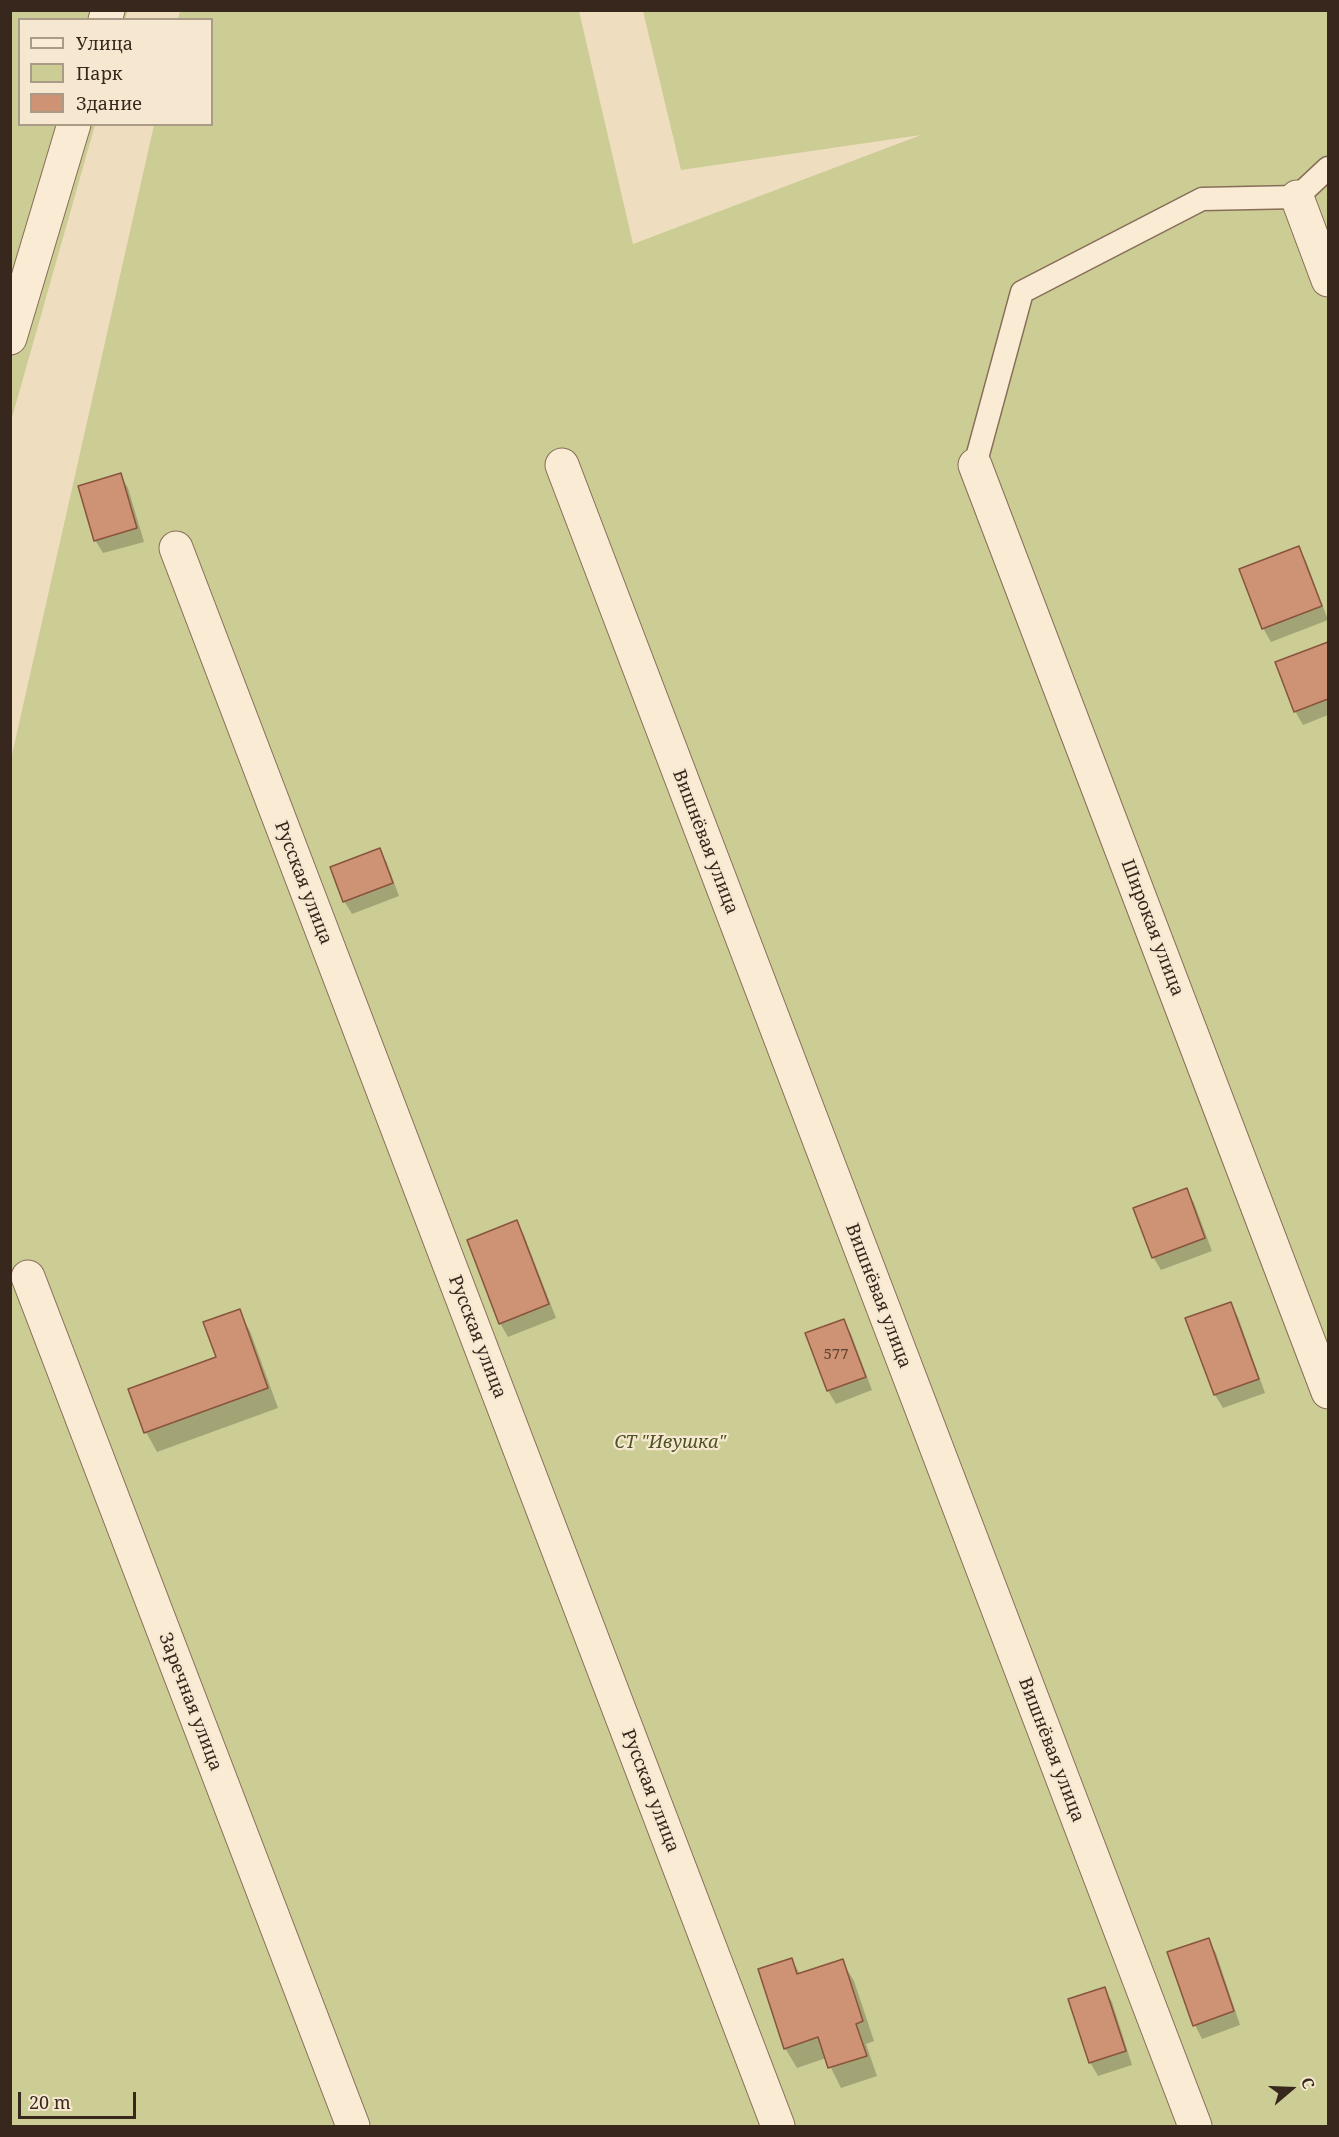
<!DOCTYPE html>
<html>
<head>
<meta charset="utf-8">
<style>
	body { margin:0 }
	#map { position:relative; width:1339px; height:2137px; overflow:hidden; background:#efddc0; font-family:"Noto Serif",serif }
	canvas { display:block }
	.frame { position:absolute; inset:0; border:12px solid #38271d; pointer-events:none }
	.legend { position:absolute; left:18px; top:18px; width:195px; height:108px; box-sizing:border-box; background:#f6e8d0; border:2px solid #aa9b88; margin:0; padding:8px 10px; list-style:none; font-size:18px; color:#38271d }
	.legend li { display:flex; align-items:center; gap:12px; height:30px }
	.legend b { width:30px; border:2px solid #aa9b88 }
	.north { position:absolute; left:1261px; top:2059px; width:60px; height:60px; -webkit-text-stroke:4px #f6e8d0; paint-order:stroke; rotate:71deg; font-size:16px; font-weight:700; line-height:24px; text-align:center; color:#38271d }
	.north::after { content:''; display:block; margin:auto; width:21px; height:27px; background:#38271d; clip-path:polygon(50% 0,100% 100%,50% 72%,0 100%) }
	.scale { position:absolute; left:18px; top:2092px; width:118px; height:27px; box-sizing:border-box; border:3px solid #38271d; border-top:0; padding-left:8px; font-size:18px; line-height:21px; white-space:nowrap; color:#38271d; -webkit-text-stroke:4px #f6e8d0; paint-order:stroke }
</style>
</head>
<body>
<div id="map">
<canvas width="1339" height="2137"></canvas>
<div class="frame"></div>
<ul class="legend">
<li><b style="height:8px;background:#f9ebd4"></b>Улица</li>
<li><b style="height:16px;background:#cbcd94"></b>Парк</li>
<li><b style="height:16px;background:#ce9275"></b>Здание</li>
</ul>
<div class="north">С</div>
<div class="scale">20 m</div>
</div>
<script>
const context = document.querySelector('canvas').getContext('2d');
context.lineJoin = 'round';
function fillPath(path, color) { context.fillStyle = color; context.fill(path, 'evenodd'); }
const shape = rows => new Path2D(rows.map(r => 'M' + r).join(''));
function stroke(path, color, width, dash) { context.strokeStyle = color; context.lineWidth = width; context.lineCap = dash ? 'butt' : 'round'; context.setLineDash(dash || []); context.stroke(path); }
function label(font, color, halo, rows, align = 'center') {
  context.font = font + ' "Noto Serif",serif'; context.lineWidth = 4.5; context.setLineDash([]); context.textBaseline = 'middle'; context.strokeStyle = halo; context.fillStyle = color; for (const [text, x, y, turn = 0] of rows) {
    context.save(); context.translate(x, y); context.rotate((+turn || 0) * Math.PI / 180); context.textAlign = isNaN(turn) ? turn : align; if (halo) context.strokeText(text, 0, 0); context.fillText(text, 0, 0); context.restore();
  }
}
const green = shape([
	[11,11,128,11,125,19,20,20,20,124,95,125,11,421],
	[180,11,579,11,633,244,921,135,681,170,643,11,1328,11,1328,2126,11,2126,11,759,154,125,212,124,212,20,178,19]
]);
const shadow = shape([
	[120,475,128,488,144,542,103,553,95,540],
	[1298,548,1306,561,1328,620,1271,642,1263,628],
	[1328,643,1328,715,1303,725,1295,711,1277,663],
	[380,850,387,863,399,896,352,914,344,901],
	[1186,1190,1194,1203,1212,1251,1161,1270,1153,1257],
	[516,1222,524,1235,556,1318,508,1337,500,1323],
	[1230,1303,1238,1317,1265,1393,1223,1408,1215,1395,1187,1319],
	[239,1311,250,1331,278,1408,157,1452,146,1432,218,1358],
	[844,1321,851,1334,872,1390,836,1404,828,1391,807,1334],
	[1208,1940,1216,1953,1240,2025,1202,2039,1195,2025],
	[792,1960,800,1974,842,1961,854,1981,874,2041,866,2044,877,2076,841,2088,826,2058,797,2068,785,2048],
	[1104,1989,1112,2002,1132,2065,1098,2076,1090,2062]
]);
const building = shape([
	[121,473,137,528,94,541,78,486,121,473],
	[1299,546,1322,606,1262,629,1239,569,1299,546],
	[1328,642,1328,699,1294,712,1275,662,1328,642],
	[380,848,393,883,343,902,330,867,380,848],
	[1187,1188,1205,1238,1152,1258,1133,1208,1187,1188],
	[517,1220,549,1304,499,1324,467,1240,517,1220],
	[1231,1302,1259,1379,1214,1395,1185,1318,1231,1302],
	[240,1309,268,1388,144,1433,128,1389,216,1357,203,1322,240,1309],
	[844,1319,866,1377,827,1391,805,1333,844,1319],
	[1209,1938,1234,2011,1193,2026,1167,1952,1209,1938],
	[792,1958,797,1974,843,1959,863,2021,856,2024,867,2056,828,2068,818,2037,784,2049,758,1969,792,1958],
	[1105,1987,1126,2051,1089,2063,1068,1999,1105,1987]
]);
const lane = shape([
	[975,465,1022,292,1202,199,1297,197,1328,168]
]);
const street = shape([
	[105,20,108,10],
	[1297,197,1328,280],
	[10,338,74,124],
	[562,465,1195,2126],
	[975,465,1328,1392],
	[176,548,778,2126],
	[28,1277,353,2126]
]);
const numberNames = [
	["577",836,1355]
];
const streetNames = [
	["Вишнёвая улица",705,842,69],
	["Русская улица",303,883,69],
	["Широкая улица",1152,928,69],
	["Вишнёвая улица",878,1296,69],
	["Русская улица",477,1337,69],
	["Заречная улица",190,1702,69],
	["Вишнёвая улица",1051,1750,69],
	["Русская улица",650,1791,69]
];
const parkNames = [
	["СТ \"Ивушка\"",670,1443]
];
fillPath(green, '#cbcd94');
fillPath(shadow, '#0003');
fillPath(building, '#ce9275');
stroke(building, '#88543d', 1.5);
stroke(lane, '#886d58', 25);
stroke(street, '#886d58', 35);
stroke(lane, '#f9ebd4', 22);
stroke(street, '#f9ebd4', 33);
label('15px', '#5e4233', null, numberNames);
label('18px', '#38271d', '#f6e8d0', streetNames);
label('italic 18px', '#4c5423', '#f6e8d0', parkNames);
</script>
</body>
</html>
